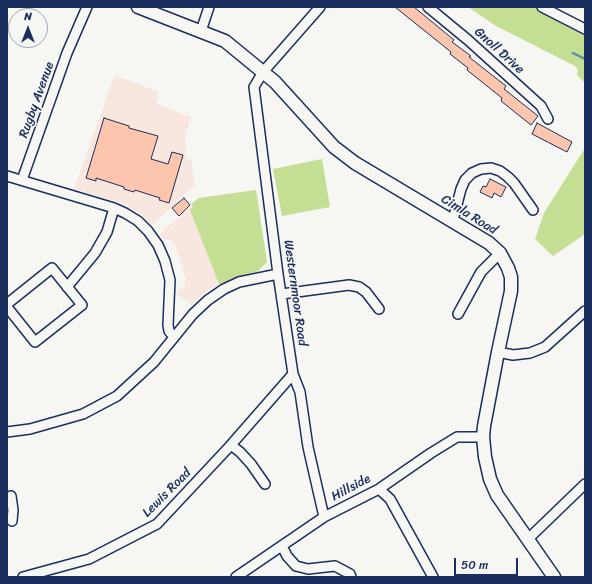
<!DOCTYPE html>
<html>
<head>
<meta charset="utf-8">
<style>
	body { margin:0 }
	#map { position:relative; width:592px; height:584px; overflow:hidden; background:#f6f6f2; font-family:Sriracha,sans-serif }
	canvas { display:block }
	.frame { position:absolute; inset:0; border:8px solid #1b2f5e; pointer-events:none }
	.north { position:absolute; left:8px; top:8px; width:40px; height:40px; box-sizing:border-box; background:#f6f6f2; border:1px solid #9ea6b7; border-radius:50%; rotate:0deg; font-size:11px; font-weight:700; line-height:16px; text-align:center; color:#1b2f5e }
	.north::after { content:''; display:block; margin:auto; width:14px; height:18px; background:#1b2f5e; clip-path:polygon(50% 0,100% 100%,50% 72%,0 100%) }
	.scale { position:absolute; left:454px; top:558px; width:64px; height:18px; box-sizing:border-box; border:2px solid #1b2f5e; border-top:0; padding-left:5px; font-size:12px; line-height:14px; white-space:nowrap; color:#1b2f5e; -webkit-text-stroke:3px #f6f6f2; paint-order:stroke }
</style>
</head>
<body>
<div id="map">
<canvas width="592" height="584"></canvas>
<div class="frame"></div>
<div class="north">N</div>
<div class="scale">50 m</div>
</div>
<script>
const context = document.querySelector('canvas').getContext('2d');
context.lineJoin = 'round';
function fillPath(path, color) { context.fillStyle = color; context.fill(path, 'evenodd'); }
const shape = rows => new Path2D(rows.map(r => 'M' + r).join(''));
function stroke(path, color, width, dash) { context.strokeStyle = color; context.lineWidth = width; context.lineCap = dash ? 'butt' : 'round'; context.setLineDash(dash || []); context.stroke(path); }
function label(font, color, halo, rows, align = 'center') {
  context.font = font + ' Sriracha,sans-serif'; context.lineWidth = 3.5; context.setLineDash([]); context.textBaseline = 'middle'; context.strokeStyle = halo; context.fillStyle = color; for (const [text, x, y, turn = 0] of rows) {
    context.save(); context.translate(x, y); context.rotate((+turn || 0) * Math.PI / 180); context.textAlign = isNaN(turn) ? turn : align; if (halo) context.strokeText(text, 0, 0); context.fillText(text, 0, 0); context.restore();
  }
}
const built = shape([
	[117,76,159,92,156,104,191,117,185,136,186,156,188,159,191,158,195,185,176,201,177,203,152,225,143,216,125,204,74,189,114,77],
	[256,190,267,262,258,271,233,278,216,286,203,294,192,304,177,294,184,285,186,280,184,273,175,244,172,241,161,238,159,235,199,198]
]);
const green = shape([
	[468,7,534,7,585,34,585,83,577,75,578,70,575,66,496,26],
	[585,148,585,234,553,256,535,239,544,213],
	[322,159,330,207,282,216,273,169],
	[256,190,267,262,258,271,233,278,219,284,190,210,193,206,191,204,199,198]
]);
const stream = shape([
	[573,53,585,59]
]);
const building = shape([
	[395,7,414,7,454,40,452,42,471,56,469,57,506,86,504,89,538,116,531,125,501,101,502,98,467,70,468,68,450,54,451,52,395,7],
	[104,118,129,126,129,128,158,136,151,159,168,164,172,152,183,155,169,203,159,200,160,198,135,190,134,192,124,189,124,187,96,178,96,181,86,178,104,118],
	[537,123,572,142,567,152,532,134,537,123],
	[490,179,506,187,501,197,494,193,492,198,480,192,483,186,486,187,490,179],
	[184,198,190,205,179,216,172,208,184,198]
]);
const street = shape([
	[320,7,263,72,254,87,278,274,293,374,300,392,308,447,324,517],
	[428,7,468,40,541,106,548,119],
	[542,7,585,29],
	[201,31,209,7],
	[7,176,114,208,125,213,138,221,148,231,158,245,165,261,170,280,168,325,169,331,174,337],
	[22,180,67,53,87,7],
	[453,220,461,189,465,180,472,173,481,169,491,168,500,171,508,177,514,183,533,210],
	[67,287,95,253,107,232,114,208],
	[282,294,349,285,359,287,366,292,379,309],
	[7,304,52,268,82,305,35,342,7,307],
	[458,314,481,272,500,253],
	[498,352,513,355,530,353,545,347,585,311],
	[7,432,30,429,83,414,117,396,154,362,193,314,208,300,224,289,239,282,278,274],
	[231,445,240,452,251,464,265,484],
	[379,489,390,499,433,577],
	[11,496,13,510,12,521],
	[527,540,585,484],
	[282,546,287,556,296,566,308,569,335,566,350,574,351,577],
	[23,577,89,559,157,524,230,446,293,374],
	[236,577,324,517,379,489,431,453,457,437,483,437]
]);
const secondary = shape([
	[138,7,225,41,275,82,334,147,355,163,489,243,500,253,508,268,511,277,511,291,498,352,484,426,483,437,485,457,490,479,497,495,554,577]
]);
const streetNames = [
	["Gnoll Drive",499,51,42],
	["Rugby Avenue",37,100,-70],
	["Cimla Road",469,215,32],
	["Westernmoor Road",295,293,82],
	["Hillside",351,488,-28],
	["Lewis Road",167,493,-45]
];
fillPath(built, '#f8e7de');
fillPath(green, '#c4de94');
stroke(stream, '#588faa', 2.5);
fillPath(building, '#fcc5ae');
stroke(building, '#1b2f5e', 1);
stroke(street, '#1b2f5e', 12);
stroke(secondary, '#1b2f5e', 15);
stroke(street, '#f6f6f2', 9);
stroke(secondary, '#f6f6f2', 12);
label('13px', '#1b2f5e', '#f6f6f2', streetNames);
</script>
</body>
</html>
